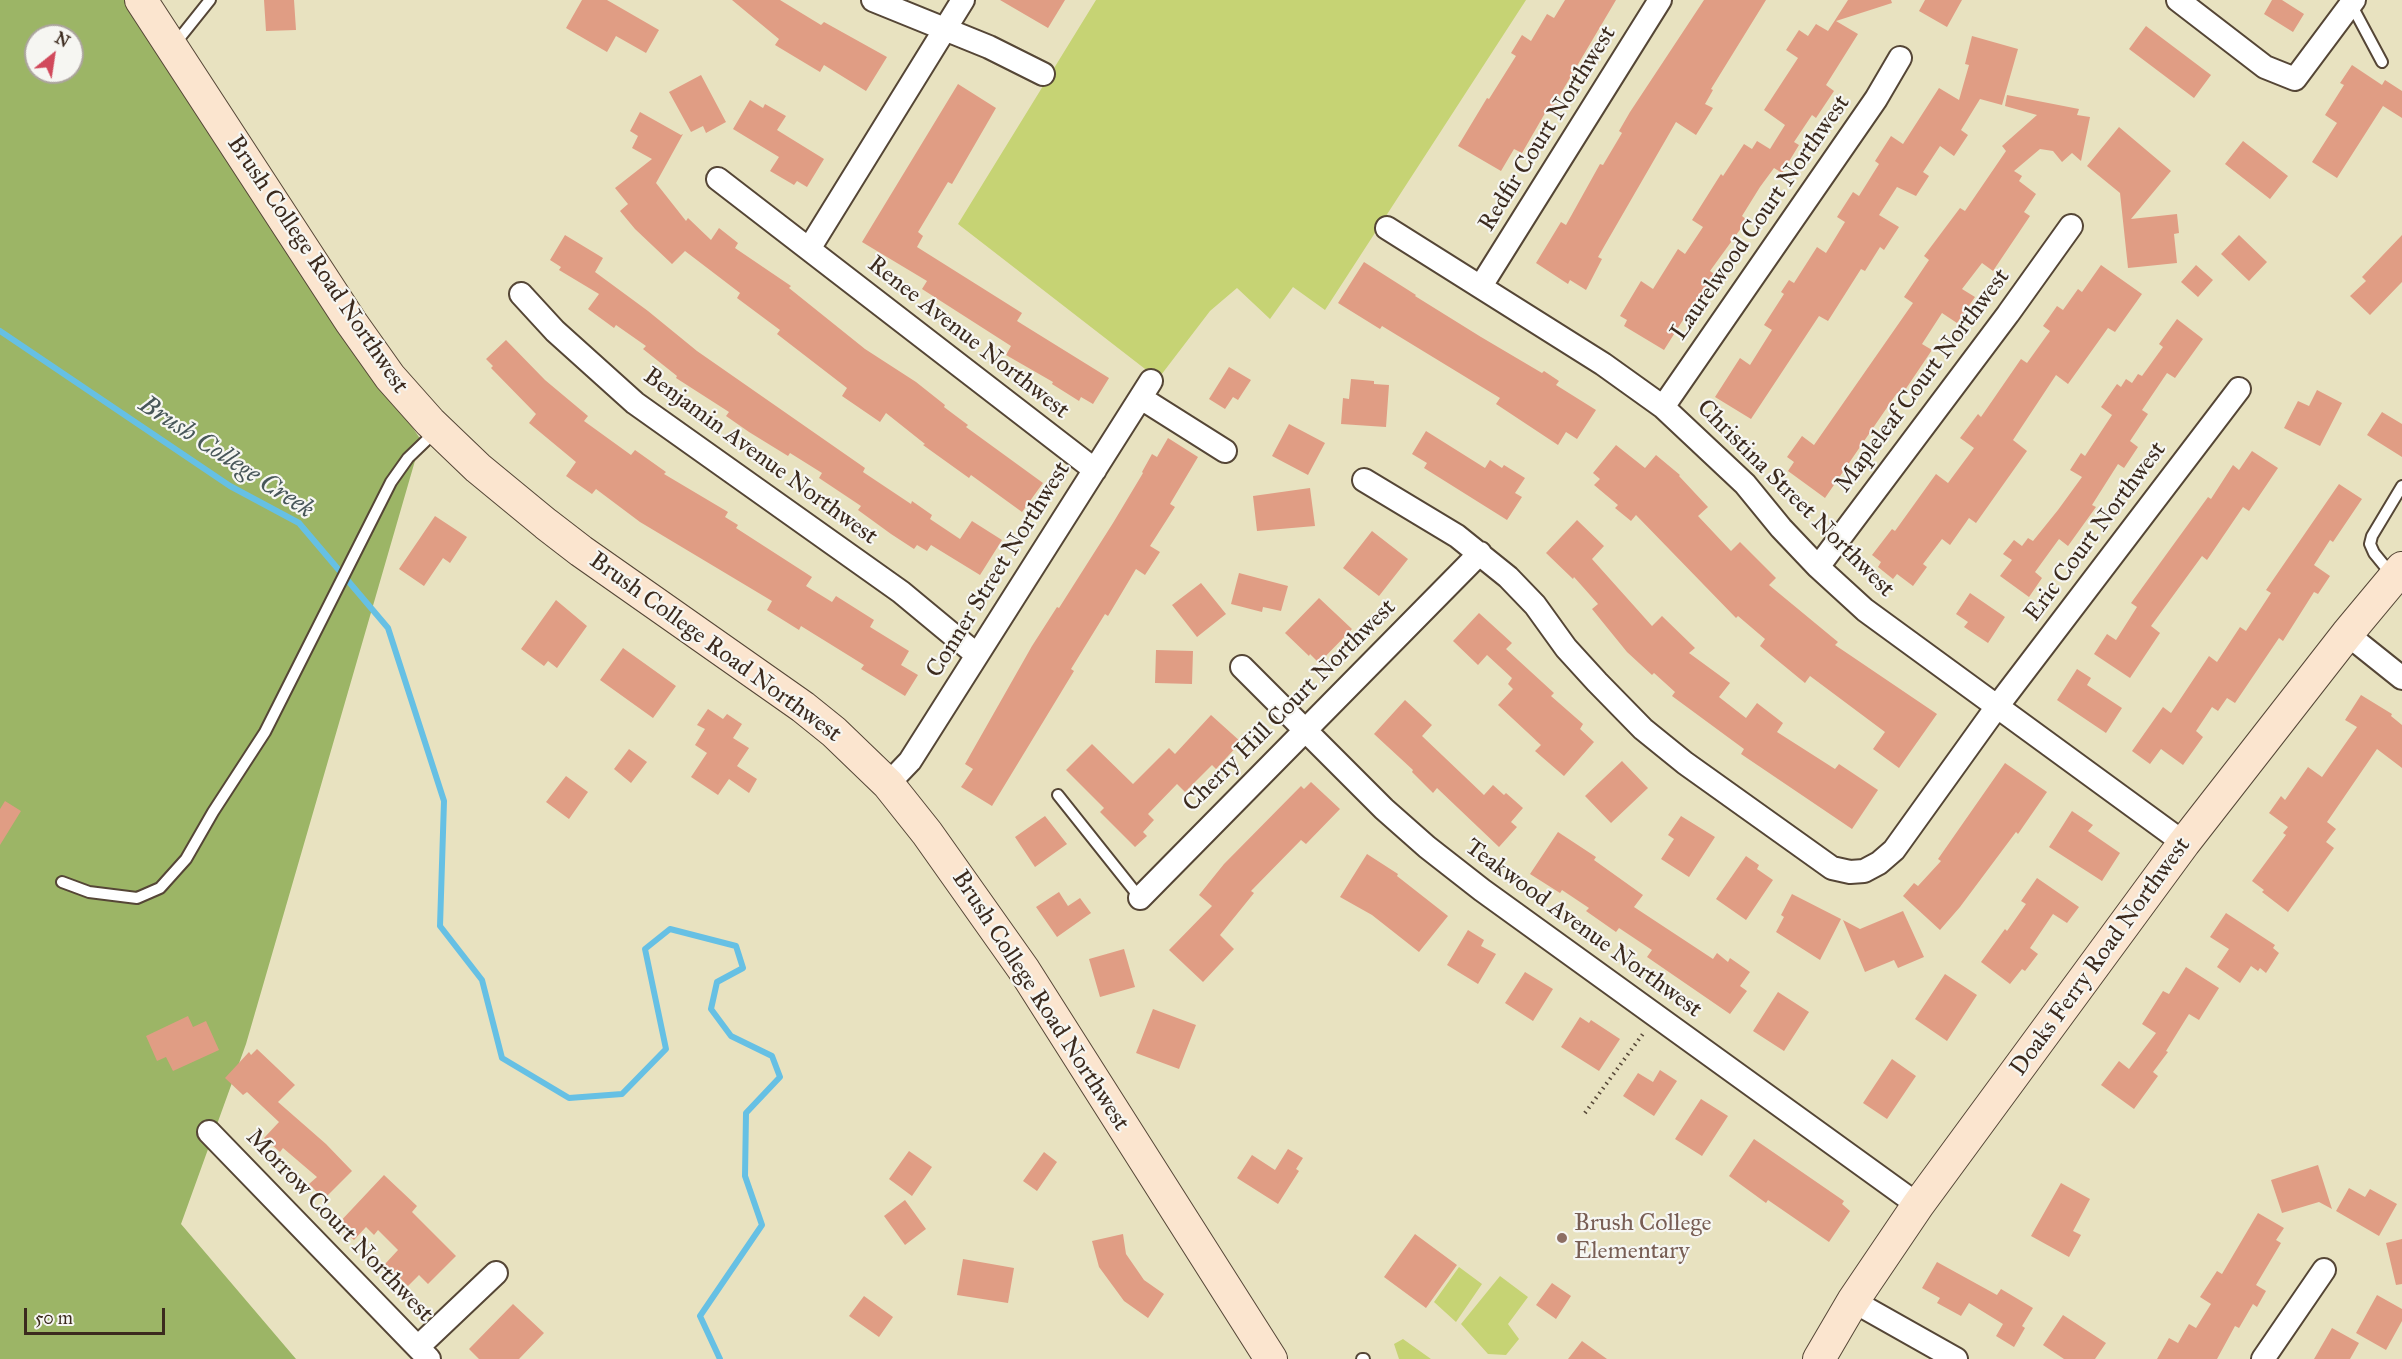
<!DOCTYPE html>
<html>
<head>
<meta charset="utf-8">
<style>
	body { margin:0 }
	#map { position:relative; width:2402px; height:1359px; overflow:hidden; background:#e8e2c0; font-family:"IM FELL Great Primer",serif }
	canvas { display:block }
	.north { position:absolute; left:24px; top:24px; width:60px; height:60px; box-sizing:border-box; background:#f6f6f2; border:2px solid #aba49d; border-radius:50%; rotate:30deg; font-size:16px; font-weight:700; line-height:24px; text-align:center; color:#3b2a1e }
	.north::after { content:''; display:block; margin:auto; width:21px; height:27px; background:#d1495b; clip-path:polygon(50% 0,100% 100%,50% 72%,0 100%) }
	.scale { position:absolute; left:24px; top:1308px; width:141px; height:27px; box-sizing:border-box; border:3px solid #3b2a1e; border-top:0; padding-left:8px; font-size:18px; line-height:21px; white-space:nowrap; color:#3b2a1e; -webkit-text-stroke:4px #f6f6f2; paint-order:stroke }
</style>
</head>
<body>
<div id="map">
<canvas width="2402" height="1359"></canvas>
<div class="north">N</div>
<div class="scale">50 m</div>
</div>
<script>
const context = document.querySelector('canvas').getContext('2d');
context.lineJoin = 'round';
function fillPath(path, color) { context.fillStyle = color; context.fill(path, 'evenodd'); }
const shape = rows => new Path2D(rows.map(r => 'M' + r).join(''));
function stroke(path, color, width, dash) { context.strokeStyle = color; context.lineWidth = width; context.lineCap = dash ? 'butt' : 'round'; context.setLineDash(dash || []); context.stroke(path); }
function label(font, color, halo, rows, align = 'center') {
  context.font = font + ' "IM FELL Great Primer",serif'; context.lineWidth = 4.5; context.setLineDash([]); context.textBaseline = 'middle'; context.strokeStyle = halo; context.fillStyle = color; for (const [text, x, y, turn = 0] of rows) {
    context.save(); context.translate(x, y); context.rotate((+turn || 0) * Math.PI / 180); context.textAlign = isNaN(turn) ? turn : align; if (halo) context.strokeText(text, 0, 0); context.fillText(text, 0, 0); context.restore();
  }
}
const green = shape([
	[1096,0,1526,0,1325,310,1293,287,1270,319,1237,288,1210,311,1158,379,958,224],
	[1459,1267,1482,1284,1456,1322,1434,1302],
	[1500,1276,1528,1297,1508,1324,1519,1339,1506,1355,1488,1354,1461,1324],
	[1403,1339,1431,1359,1399,1359,1394,1344]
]);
const forest = shape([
	[0,0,124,0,421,440,246,1044,181,1224,296,1359,0,1359],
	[36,36,72,36,72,72,36,72]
]);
const stream = shape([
	[0,331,230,486,299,523,388,628,444,801,440,926,482,980,502,1058,569,1098,622,1094,666,1049,645,949,670,929,736,946,743,968,717,982,711,1009,731,1036,772,1056,780,1077,746,1113,745,1176,762,1225,700,1316,720,1359]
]);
const building = shape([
	[264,0,294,0,296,30,266,31],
	[582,0,607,0,659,30,646,53,616,36,607,52,566,28],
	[732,0,780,0,821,25,824,22,887,57,866,91,824,65,820,72,775,45,779,39],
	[1000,0,1065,0,1048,28],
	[1565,0,1616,0,1551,110,1548,108,1522,153,1514,149,1501,171,1458,146,1487,98,1489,99,1516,56,1511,53,1522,35,1531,41,1547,14,1554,18],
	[1704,0,1766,0,1711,89,1713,90,1705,104,1713,108,1696,135,1676,122,1598,257,1602,259,1586,290,1570,280,1568,284,1536,263,1561,222,1566,225,1600,164,1603,165,1622,133,1619,131,1630,112],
	[1848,0,1891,0,1892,3,1836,21,1858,34,1826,85,1834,91,1816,118,1812,115,1794,142,1799,145,1782,173,1774,168,1760,187,1742,216,1747,220,1710,271,1716,275,1698,303,1695,301,1664,350,1624,326,1627,320,1620,316,1641,281,1653,289,1678,249,1685,254,1703,227,1692,220,1721,174,1723,176,1744,144,1752,149,1757,141,1770,149,1785,125,1764,110,1798,58,1786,50,1799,30,1808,36,1816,24,1828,31],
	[1925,0,1962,0,1947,27,1919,11],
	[2272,0,2282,0,2304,14,2293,32,2264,14],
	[2146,26,2211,75,2194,98,2129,49],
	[1972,36,2018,49,2002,105,1980,99,1961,130,1968,135,1954,156,1940,146,1923,172,1929,176,1916,196,1897,187,1879,215,1899,227,1884,250,1880,247,1865,271,1861,269,1828,321,1819,316,1751,419,1715,397,1740,358,1750,365,1772,330,1764,325,1784,294,1781,292,1789,280,1794,283,1817,247,1826,253,1845,222,1837,217,1853,192,1859,196,1879,164,1875,161,1891,136,1903,144,1939,88,1959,100,1969,65,1965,64],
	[2352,65,2382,85,2385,80,2402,91,2402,118,2383,106,2337,178,2312,162,2337,123,2325,115,2344,85,2340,83],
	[701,75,726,122,706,133,703,126,691,132,669,92],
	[958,84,996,108,952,184,948,182,918,232,923,236,917,247,1022,313,1017,321,1109,378,1093,404,1081,397,1079,401,1052,384,1053,382,1006,355,1011,346,922,289,927,281,862,242],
	[2007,95,2079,109,2077,115,2090,117,2081,161,2072,153,2062,162,2053,151,2040,149,2014,171,2022,176,2019,181,2036,194,2024,212,2030,216,1993,271,1982,263,1962,289,1975,297,1957,323,1942,313,1922,344,1932,350,1901,396,1897,393,1825,498,1788,471,1794,462,1787,457,1802,436,1814,445,1913,303,1904,297,1929,260,1924,256,1960,208,1965,211,2006,151,2002,146,2037,115,2005,106],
	[750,100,763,108,765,104,786,116,777,130,824,159,807,187,797,181,794,185,770,171,779,157,733,129],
	[640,112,681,135,683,134,656,183,686,221,688,218,711,240,719,228,738,243,735,248,791,286,789,288,865,349,916,382,945,405,944,407,968,425,966,427,1043,483,1022,512,971,475,969,478,923,445,925,444,886,413,880,422,842,396,847,388,777,334,780,330,737,298,740,293,685,251,672,264,635,229,620,211,628,204,615,188,652,159,632,148,638,136,630,131],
	[2119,127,2171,171,2131,219,2177,214,2179,233,2174,234,2177,263,2128,268,2120,193,2087,166],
	[2243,141,2288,176,2270,199,2225,164],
	[565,235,603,258,595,272,648,311,697,351,865,468,863,472,911,504,912,501,932,515,930,519,960,539,972,521,1002,540,980,575,931,545,927,551,917,545,914,549,891,534,858,510,861,506,819,478,822,473,790,453,788,456,749,432,726,416,729,412,676,378,677,376,643,349,646,346,616,325,614,328,588,309,599,294,559,270,561,267,550,260],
	[2239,235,2267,262,2249,281,2221,254],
	[2402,235,2402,282,2370,315,2350,296,2366,281,2362,277],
	[1364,262,1416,295,1415,296,1481,337,1542,373,1544,371,1559,381,1556,385,1596,410,1577,439,1566,432,1558,445,1496,404,1500,398,1382,326,1380,329,1338,303],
	[2101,265,2142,294,2115,332,2108,328,2068,384,2056,375,2013,440,2027,451,1976,523,1969,518,1950,545,1942,539,1923,564,1927,567,1913,586,1897,574,1893,579,1878,567,1881,562,1872,555,1892,529,1895,531,1936,474,1948,483,1974,448,1960,438,1978,414,1981,417,2021,359,2027,363,2050,331,2043,326,2057,306,2063,310,2078,289,2082,292],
	[2196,265,2213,280,2198,297,2181,282],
	[2177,319,2203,339,2175,378,2167,373,2142,410,2148,414,2130,441,2138,447,2124,468,2118,464,2092,505,2096,507,2068,546,2059,539,2035,572,2042,578,2029,597,2000,576,2012,560,2003,554,2014,540,2022,546,2028,538,2033,541,2058,510,2082,477,2070,470,2081,453,2085,456,2112,415,2101,407,2117,384,2121,387,2126,379,2132,383,2138,374,2142,376,2163,347,2159,344],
	[506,340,545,380,588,416,584,421,631,455,635,450,666,472,664,474,728,512,725,517,738,525,736,528,812,577,806,586,832,602,836,596,874,620,870,627,909,651,901,665,918,675,905,696,861,669,864,665,801,626,799,630,767,610,772,601,640,522,596,489,592,494,566,476,576,462,529,423,536,414,491,368,493,366,486,359],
	[1229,367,1251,380,1238,400,1233,397,1225,409,1209,399],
	[1351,379,1374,381,1374,384,1389,385,1386,427,1341,424,1343,398,1349,399],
	[2317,390,2342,403,2320,446,2284,428,2298,401,2309,406],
	[2382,412,2402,424,2402,457,2367,435],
	[1289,424,1325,443,1308,475,1272,456],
	[1426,431,1485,468,1490,460,1502,468,1504,465,1525,478,1515,493,1522,497,1507,520,1424,468,1427,463,1412,454],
	[1168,438,1198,457,1170,504,1175,507,1150,546,1160,552,1145,575,1136,569,1108,616,1105,614,1071,669,1074,671,992,806,961,787,973,769,965,764,1032,646,1057,607,1059,608,1113,523,1143,473,1142,472,1152,454,1157,457],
	[1616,445,1645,468,1656,455,1680,475,1679,476,1708,507,1698,516,1731,551,1740,542,1776,578,1769,585,1838,642,1835,645,1937,714,1899,768,1873,749,1885,732,1810,676,1805,683,1760,646,1765,639,1738,616,1736,618,1636,515,1631,521,1615,508,1618,505,1594,485,1600,479,1593,473],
	[2252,451,2278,468,2249,511,2243,507,2207,560,2202,556,2151,626,2160,633,2130,678,2094,654,2107,634,2116,640,2137,607,2131,603,2208,497,2211,499,2233,465,2239,470],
	[2339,484,2362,499,2333,542,2330,540,2314,565,2330,576,2318,594,2314,592,2283,641,2279,638,2235,703,2227,698,2218,711,2212,707,2196,731,2203,737,2183,765,2161,749,2150,764,2132,751,2163,707,2171,713,2209,656,2217,662,2240,627,2246,631,2271,593,2266,590],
	[1310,488,1315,526,1257,531,1253,496],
	[435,516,467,537,450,563,443,558,424,586,399,569],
	[1577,520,1604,546,1592,559,1652,626,1662,616,1695,648,1689,653,1730,683,1719,697,1746,718,1757,703,1783,723,1777,732,1835,769,1839,764,1878,790,1852,829,1741,754,1744,749,1672,696,1675,692,1654,673,1652,675,1627,652,1592,609,1598,604,1574,577,1573,579,1546,553],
	[1372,531,1408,559,1379,596,1343,568],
	[1239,573,1288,586,1281,611,1263,607,1262,612,1231,604],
	[1201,583,1226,614,1197,637,1172,605],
	[1970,593,2005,617,1988,643,1964,627,1968,622,1956,614],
	[1319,598,1352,629,1319,663,1310,654,1309,656,1285,633],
	[556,600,587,626,557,668,548,661,544,666,521,649],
	[1479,613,1512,643,1506,649,1554,693,1551,696,1583,724,1580,729,1594,742,1564,776,1535,751,1541,745,1498,705,1513,689,1508,684,1512,678,1487,655,1478,665,1453,641],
	[623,648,676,686,653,718,600,680],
	[1156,650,1193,651,1192,684,1155,683],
	[2077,669,2091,678,2087,685,2122,708,2106,733,2057,700],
	[2361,695,2392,714,2391,716,2402,725,2402,768,2377,749,2327,822,2336,829,2326,842,2334,848,2288,912,2262,892,2264,890,2252,881,2286,835,2283,833,2288,827,2269,813,2281,796,2285,800,2308,767,2322,777,2357,727,2345,720],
	[1405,700,1432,725,1422,736,1484,795,1493,785,1504,795,1506,793,1523,808,1511,822,1517,827,1499,847,1437,788,1433,793,1412,772,1413,770,1374,734],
	[708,709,723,719,727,714,742,724,733,738,749,748,737,766,757,779,749,793,729,779,718,795,691,777,707,753,695,745,705,729,697,725],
	[1211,715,1241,742,1216,769,1212,765,1185,792,1177,784,1148,814,1154,820,1143,832,1147,836,1135,847,1100,812,1104,808,1066,770,1092,744,1133,784,1169,748,1175,754],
	[629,749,647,762,631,783,614,769],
	[1622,761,1648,788,1611,823,1585,796],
	[2005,763,2047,792,2018,834,2016,832,1960,907,1940,930,1903,896,1914,883,1918,886,1941,861,1938,859],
	[566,776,588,792,569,819,546,802],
	[1311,782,1340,809,1306,844,1301,840,1251,891,1254,893,1220,935,1234,949,1203,982,1169,950,1212,906,1199,895,1224,864,1301,786,1304,789],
	[5,801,21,811,0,845,0,809],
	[2072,811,2093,825,2088,831,2120,853,2102,881,2049,847],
	[1045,816,1067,844,1035,867,1015,837],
	[1681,816,1715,837,1689,877,1661,859,1674,839,1668,835],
	[1558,832,1596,857,1594,860,1643,895,1634,907,1713,959,1717,953,1728,962,1730,958,1750,972,1740,986,1747,991,1730,1014,1647,957,1652,950,1619,928,1616,932,1586,911,1589,908,1562,890,1560,893,1530,874],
	[1367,854,1398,874,1397,876,1448,916,1419,952,1372,915,1340,897],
	[1746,856,1759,865,1757,869,1773,880,1746,920,1716,899],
	[2037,878,2079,907,2067,923,2053,914,2030,948,2038,954,2025,971,2022,969,2010,984,1981,962,2005,929,2007,931,2026,904,2021,901],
	[1059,892,1068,906,1080,898,1091,913,1057,937,1036,907],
	[1792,894,1841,919,1820,960,1776,932,1784,917,1781,915],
	[1903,911,1924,957,1898,968,1894,960,1865,972,1843,920,1860,929],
	[2226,913,2275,945,2273,948,2279,953,2266,973,2260,968,2258,971,2251,966,2240,983,2217,967,2229,949,2210,937],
	[1468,930,1484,940,1481,946,1496,954,1478,984,1447,965],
	[1124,949,1135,987,1100,997,1089,959],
	[2186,967,2219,988,2199,1020,2189,1014,2166,1051,2168,1052,2153,1072,2158,1076,2134,1109,2101,1085,2119,1061,2129,1069,2156,1033,2142,1024,2163,991,2169,994],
	[1525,972,1553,989,1533,1021,1505,1003],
	[1945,974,1977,995,1947,1041,1915,1019],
	[1778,992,1809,1012,1784,1051,1753,1031],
	[1153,1009,1196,1025,1179,1069,1136,1053],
	[188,1016,193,1027,206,1021,219,1050,173,1071,166,1057,157,1061,146,1036],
	[1580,1017,1589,1023,1591,1020,1620,1039,1599,1071,1561,1047],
	[257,1049,295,1085,278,1102,326,1144,352,1171,324,1199,309,1184,317,1177,283,1148,280,1152,264,1138,279,1122,247,1092,243,1095,225,1078,249,1052,251,1055],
	[1892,1059,1916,1076,1887,1119,1863,1103],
	[1660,1070,1677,1081,1654,1116,1623,1096,1638,1073,1653,1082],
	[1701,1099,1728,1116,1702,1156,1675,1139],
	[1754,1139,1844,1201,1842,1204,1850,1211,1829,1242,1768,1200,1766,1203,1729,1176],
	[1288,1149,1303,1158,1296,1169,1299,1171,1278,1204,1237,1178,1252,1155,1275,1170],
	[909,1151,932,1167,912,1196,889,1179],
	[1044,1152,1057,1162,1037,1191,1023,1181],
	[2318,1165,2332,1209,2319,1202,2282,1213,2271,1180],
	[384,1175,417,1206,412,1212,456,1256,428,1284,419,1275,408,1286,385,1264,398,1250,378,1230,374,1235,366,1227,354,1240,337,1225],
	[2061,1183,2090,1199,2073,1231,2081,1235,2069,1257,2031,1236],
	[2349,1188,2365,1197,2370,1189,2397,1204,2379,1236,2336,1211],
	[905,1200,926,1229,905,1245,884,1216],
	[2258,1213,2284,1228,2276,1240,2281,1243,2256,1285,2266,1291,2257,1307,2253,1304,2239,1328,2235,1326,2217,1359,2157,1359,2169,1338,2178,1343,2189,1324,2196,1328,2211,1304,2200,1297,2217,1271,2222,1274],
	[1123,1234,1126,1254,1144,1280,1164,1294,1148,1318,1124,1301,1099,1267,1092,1241],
	[1415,1234,1457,1265,1426,1308,1384,1277],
	[2402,1239,2402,1284,2396,1285,2386,1243],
	[963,1259,1014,1268,1008,1303,957,1295],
	[1937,1262,1997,1295,2001,1289,2033,1308,2022,1326,2025,1328,2014,1347,1996,1336,2003,1324,1969,1303,1961,1316,1937,1303,1940,1298,1922,1288],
	[1552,1283,1571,1296,1556,1319,1536,1305],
	[2377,1295,2402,1309,2402,1321,2386,1350,2356,1333],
	[864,1296,893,1317,879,1337,849,1316],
	[513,1304,544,1333,519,1359,479,1359,469,1349],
	[2063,1315,2106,1343,2095,1359,2064,1359,2043,1345],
	[2332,1328,2359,1343,2350,1359,2314,1359],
	[1582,1341,1607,1359,1568,1359]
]);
const path = shape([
	[1585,1113,1645,1031]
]);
const lane = shape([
	[2351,4,2382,62],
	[174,45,210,0],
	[2392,575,2374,553,2370,544,2372,536,2402,486],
	[1058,795,1140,898],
	[62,882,89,892,137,898,160,888,186,859,213,812,265,732,391,482,408,458,435,432],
	[1362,1359,1364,1359]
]);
const street = shape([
	[873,0,989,47,1043,74],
	[2178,0,2265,67,2295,79,2354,0],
	[718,179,1095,470],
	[1387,228,1603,364,1663,407,1745,484,1781,528,1818,567,1865,610,2184,843],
	[809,249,963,0],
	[1481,286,1660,0],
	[521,294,555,331,635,403,901,592,977,655],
	[1141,398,1225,451],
	[1663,407,1876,99,1900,58],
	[1364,480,1457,536,1508,577,1535,605,1566,648,1597,682,1643,729,1685,763,1832,868,1850,872,1864,871,1879,863,1894,850,1996,708,2239,389],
	[1818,567,2008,314,2071,226],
	[2347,634,2402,678],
	[1242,667,1384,809,1427,847,1482,890,1918,1205],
	[888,784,910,761,1151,381],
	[1140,898,1480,553],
	[209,1132,429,1359],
	[1853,1301,1956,1359],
	[418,1347,496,1273],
	[2263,1359,2324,1270]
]);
const secondary = shape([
	[141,0,351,322,390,377,430,422,478,468,546,524,581,551,803,707,834,732,888,784,927,833,1024,970,1271,1359],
	[1819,1359,1853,1301,1918,1205,2184,843,2347,634,2402,568]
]);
const markers = [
	[1562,1238,6,"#8d6e63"]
];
const streetNames = [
	["Redfir Court Northwest",1548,129,-58],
	["Laurelwood Court Northwest",1761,218,-55],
	["Brush College Road Northwest",317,265,56],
	["Renee Avenue Northwest",968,338,38],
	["Mapleleaf Court Northwest",1923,381,-53],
	["Benjamin Avenue Northwest",760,457,36],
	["Christina Street Northwest",1795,499,45],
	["Eric Court Northwest",2096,532,-53],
	["Conner Street Northwest",999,570,-58],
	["Brush College Road Northwest",715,648,36],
	["Cherry Hill Court Northwest",1290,706,-45],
	["Teakwood Avenue Northwest",1583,929,36],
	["Doaks Ferry Road Northwest",2101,957,-54],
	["Brush College Road Northwest",1040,1001,57],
	["Morrow Court Northwest",339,1226,46]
];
const educationNames = [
	["Brush College",1574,1224],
	["Elementary",1574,1252]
];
const waterNames = [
	["Brush College Creek",226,458,33]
];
fillPath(green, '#c6d374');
fillPath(forest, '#9cb566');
stroke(stream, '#66c0e4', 6);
fillPath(building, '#e09d84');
stroke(lane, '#554636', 14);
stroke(street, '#554636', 26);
stroke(secondary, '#554636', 34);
stroke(path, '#554636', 4, [1.5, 4.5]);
stroke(lane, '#fff', 10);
stroke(street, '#fff', 22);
stroke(secondary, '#fbe5cf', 32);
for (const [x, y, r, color] of markers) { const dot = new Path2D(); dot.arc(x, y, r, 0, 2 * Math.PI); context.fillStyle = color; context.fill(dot); stroke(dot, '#f6f6f2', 2); }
label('24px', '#3b2a1e', '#f6f6f2', streetNames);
label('24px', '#785e54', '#f6f6f2', educationNames, 'left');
label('italic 26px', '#485759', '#f6f6f2', waterNames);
</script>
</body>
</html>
